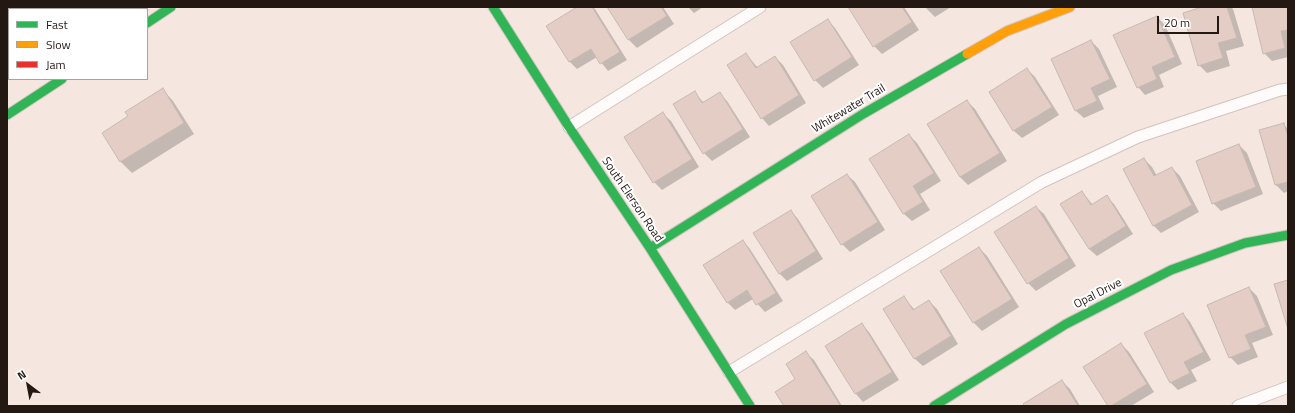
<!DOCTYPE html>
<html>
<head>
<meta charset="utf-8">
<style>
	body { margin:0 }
	#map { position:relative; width:1295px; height:413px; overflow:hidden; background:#f5e6df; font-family:"Titillium Web",sans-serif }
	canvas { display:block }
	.frame { position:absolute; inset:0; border:8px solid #241813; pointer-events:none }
	.legend { position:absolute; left:8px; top:8px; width:140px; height:72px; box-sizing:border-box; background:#fff; border:1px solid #a7a3a1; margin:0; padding:5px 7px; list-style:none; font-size:12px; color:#241813 }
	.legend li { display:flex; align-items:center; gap:8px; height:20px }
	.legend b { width:20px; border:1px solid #a7a3a1 }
	.north { position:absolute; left:8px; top:365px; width:40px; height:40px; -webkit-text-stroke:3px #fff; paint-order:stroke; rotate:328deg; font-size:11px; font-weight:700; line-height:16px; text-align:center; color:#241813 }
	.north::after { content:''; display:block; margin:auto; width:14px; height:18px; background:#241813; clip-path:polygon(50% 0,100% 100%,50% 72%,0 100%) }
	.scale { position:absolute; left:1157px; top:16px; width:62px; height:18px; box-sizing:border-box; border:2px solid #241813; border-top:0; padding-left:5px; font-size:12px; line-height:14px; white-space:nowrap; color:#241813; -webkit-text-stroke:3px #fff; paint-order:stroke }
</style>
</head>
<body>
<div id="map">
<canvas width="1295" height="413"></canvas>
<div class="frame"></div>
<ul class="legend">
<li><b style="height:5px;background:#30b455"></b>Fast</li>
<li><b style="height:5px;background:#ff9f0a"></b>Slow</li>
<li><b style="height:5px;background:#e5322d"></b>Jam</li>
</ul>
<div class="north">N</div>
<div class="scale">20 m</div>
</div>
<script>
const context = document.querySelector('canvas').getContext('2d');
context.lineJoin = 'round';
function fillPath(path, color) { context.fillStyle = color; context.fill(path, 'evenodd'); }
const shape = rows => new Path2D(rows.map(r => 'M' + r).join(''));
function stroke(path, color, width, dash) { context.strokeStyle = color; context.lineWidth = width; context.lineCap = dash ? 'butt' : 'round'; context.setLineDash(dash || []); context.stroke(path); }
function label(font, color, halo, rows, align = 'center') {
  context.font = font + ' "Titillium Web",sans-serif'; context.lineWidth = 4; context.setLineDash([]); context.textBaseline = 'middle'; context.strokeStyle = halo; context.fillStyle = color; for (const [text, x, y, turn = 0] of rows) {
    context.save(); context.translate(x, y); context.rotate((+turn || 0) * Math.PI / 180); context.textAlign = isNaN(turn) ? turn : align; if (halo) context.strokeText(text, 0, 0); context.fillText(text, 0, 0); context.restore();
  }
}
const shadow = shape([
	[579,7,593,7,595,9,627,60,608,71,597,57,577,69,570,62,548,27],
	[609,7,663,7,674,24,637,48,629,40],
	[688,7,703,7,694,13],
	[849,7,904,7,919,30,882,54,874,46],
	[925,7,951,7,935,17],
	[1206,7,1231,7,1233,9,1244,46,1226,51,1230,66,1207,73,1199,65],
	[1253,7,1288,7,1288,57,1272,61,1264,53],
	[1157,17,1165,25,1182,64,1159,75,1164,87,1145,95,1138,87],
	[827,20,835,28,859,65,823,88,815,80],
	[1091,41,1099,49,1117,87,1098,96,1104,109,1084,118,1076,111,1052,60],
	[746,54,758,68,775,57,783,65,806,103,769,126,762,118],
	[1027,69,1035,77,1059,115,1022,138,1014,131,990,93],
	[163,90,173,101,194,134,132,173,121,162,103,133,130,117],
	[694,92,704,103,719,93,727,101,750,137,712,161,704,153],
	[967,101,975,109,1007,161,968,185,960,177,929,124],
	[663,114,671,121,699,167,662,190,654,182],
	[1283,124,1288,129,1288,191,1284,193,1276,185,1261,130],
	[909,135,917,143,941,181,920,194,930,210,912,221,904,214,870,160],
	[1239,145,1247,153,1263,194,1221,211,1213,203],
	[1144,159,1152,167,1157,176,1172,168,1180,176,1199,212,1161,233,1153,225],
	[847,175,855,182,885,230,850,252,842,244],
	[1082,192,1093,205,1107,197,1114,204,1133,234,1097,256,1089,249],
	[1036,207,1044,214,1076,266,1036,291,1028,283,996,232],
	[791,211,798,219,823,259,787,281,779,273],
	[743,241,750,249,783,301,765,312,753,299,735,310,727,302],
	[979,248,987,256,1019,307,982,331,974,323,942,271],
	[1249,288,1257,296,1273,335,1252,343,1258,357,1238,365,1230,357],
	[903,297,915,310,929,301,937,309,958,344,923,366,915,359,884,309],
	[1183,314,1190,322,1211,360,1191,370,1197,381,1178,390,1171,383],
	[861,324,869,332,899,380,863,402,856,394,826,346],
	[1121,344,1129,352,1154,392,1131,406,1109,406],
	[806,353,814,360,842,406,785,406],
	[1062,381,1070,389,1080,406,1026,406]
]);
const building = shape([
	[577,7,592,7,620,52,600,64,591,49,569,62,546,26,577,7],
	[607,7,661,7,667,16,628,40,607,7],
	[848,7,902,7,912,22,873,47,848,7],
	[1202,7,1227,7,1237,38,1218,43,1223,58,1198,66,1183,13,1202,7],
	[1252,7,1288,7,1288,30,1281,31,1285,48,1263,54,1252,7],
	[1157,16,1175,57,1152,67,1157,79,1137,88,1113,35,1157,16],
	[828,19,852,57,814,81,790,42,828,19],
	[1091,40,1110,79,1091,88,1097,101,1075,111,1051,59,1091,40],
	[746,53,756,68,775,56,799,95,761,119,727,65,746,53],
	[1027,68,1052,107,1013,131,989,92,1027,68],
	[163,88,184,123,120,162,102,133,128,116,125,112,163,88],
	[695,91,702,103,720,92,743,129,703,154,673,104,695,91],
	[967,100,1000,153,960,177,927,124,967,100],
	[663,112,692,159,653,183,624,137,663,112],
	[1284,123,1288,137,1288,182,1275,185,1259,130,1284,123],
	[909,134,934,173,913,186,923,202,903,214,869,159,909,134],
	[1239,144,1256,187,1212,204,1196,161,1239,144],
	[1144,158,1154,176,1172,167,1192,205,1153,226,1123,169,1144,158],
	[847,174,878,222,841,245,811,196,847,174],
	[1082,191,1091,205,1107,195,1126,226,1089,249,1060,204,1082,191],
	[1036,206,1069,258,1027,284,994,232,1036,206],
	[791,210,816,251,779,274,753,233,791,210],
	[743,240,776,293,756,305,747,290,727,303,703,265,743,240],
	[979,247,1012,299,973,323,940,271,979,247],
	[1288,280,1288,329,1274,284,1288,280],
	[1249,287,1266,327,1245,335,1251,349,1229,358,1207,305,1249,287],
	[904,296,913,310,929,300,951,336,914,359,883,309,904,296],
	[1183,313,1204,352,1184,362,1190,373,1170,383,1144,333,1183,313],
	[862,323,892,372,855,394,825,346,862,323],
	[1121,343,1147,384,1111,406,1108,406,1083,367,1121,343],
	[806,351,840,405,838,406,784,406,775,392,795,379,786,364,806,351],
	[1062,380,1078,406,1025,406,1023,404,1062,380]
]);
const lane = shape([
	[12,9,15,7],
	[569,127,760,7],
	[729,372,1042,182,1138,137,1280,90,1288,89],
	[1238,406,1288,387]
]);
const fast = shape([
	[493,7,569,127,650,248,750,406],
	[147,23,171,7],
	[7,40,9,39],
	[7,115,62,79],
	[650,248,863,114,967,54],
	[934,406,1066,324,1171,270,1245,243,1288,235]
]);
const slow = shape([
	[967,54,1007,31,1070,7]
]);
const jam = shape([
	[56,9,59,7]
]);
const streetNames = [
	["Whitewater Trail",849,109,-31],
	["South Elerson Road",632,200,56],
	["Opal Drive",1098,294,-27]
];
fillPath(shadow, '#0003');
fillPath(building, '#e3cdc4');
stroke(building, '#c7b9b4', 1);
stroke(lane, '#d1c4be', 13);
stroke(fast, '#d1c4be', 11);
stroke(slow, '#d1c4be', 11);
stroke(jam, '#d1c4be', 11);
stroke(lane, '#fefbfa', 11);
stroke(fast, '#30b455', 9);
stroke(slow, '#ff9f0a', 9);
stroke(jam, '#e5322d', 9);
label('12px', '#241813', '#fff', streetNames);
</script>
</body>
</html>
